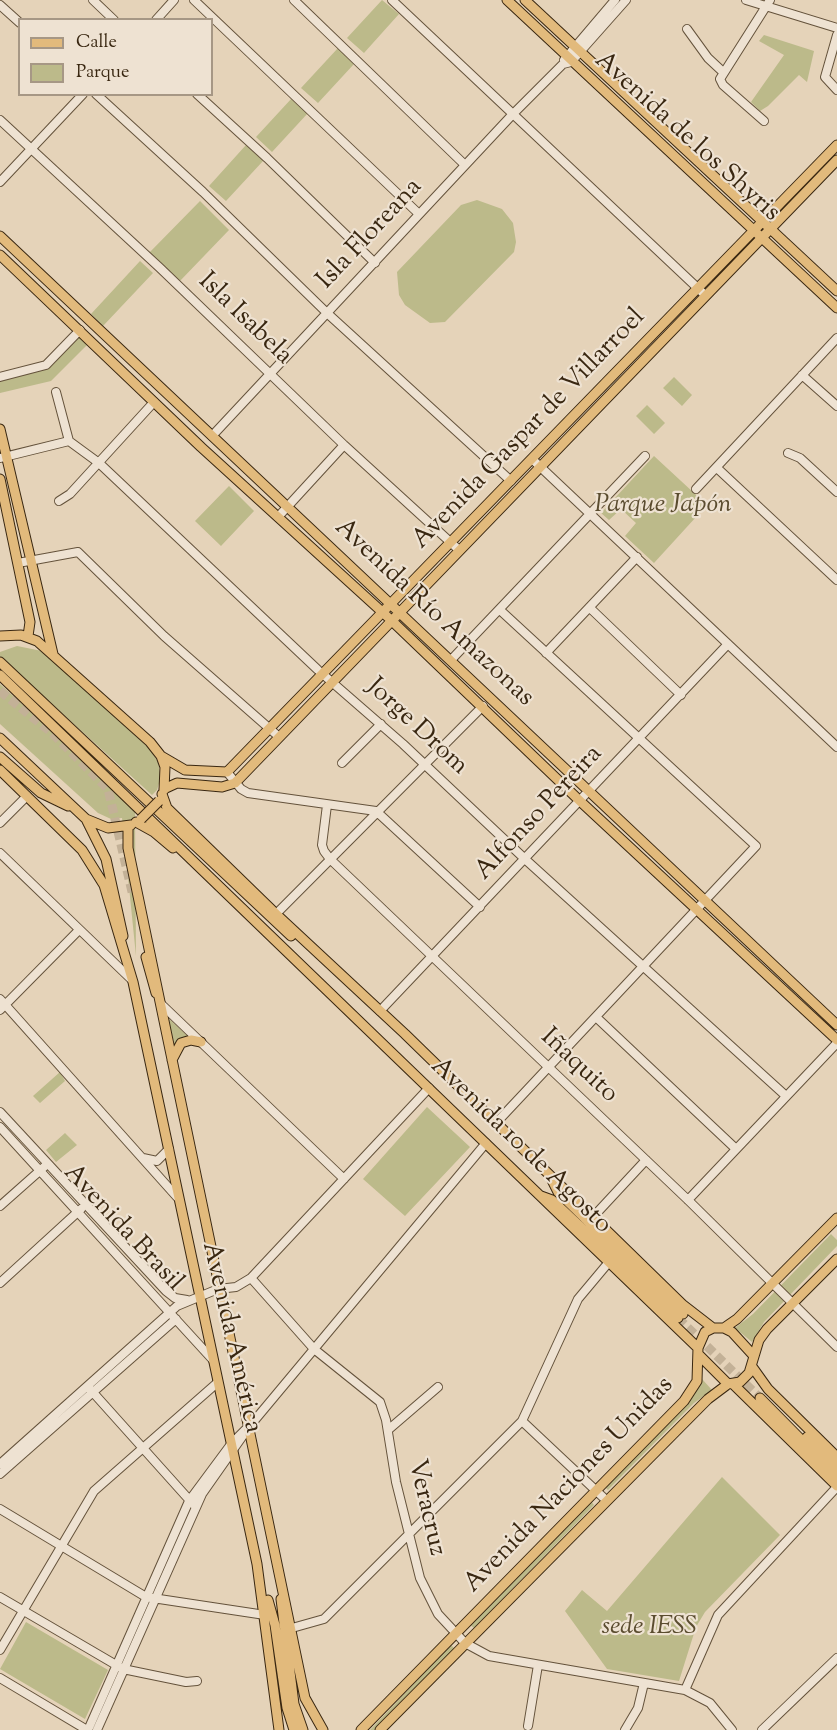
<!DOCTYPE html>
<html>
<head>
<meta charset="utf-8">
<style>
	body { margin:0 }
	#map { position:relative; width:837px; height:1730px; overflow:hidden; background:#e5d3b9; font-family:"Sorts Mill Goudy",serif }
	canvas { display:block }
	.legend { position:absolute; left:18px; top:18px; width:195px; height:78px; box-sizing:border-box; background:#eee2d2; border:2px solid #a69785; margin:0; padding:8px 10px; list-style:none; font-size:18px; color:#392711 }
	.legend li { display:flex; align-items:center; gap:12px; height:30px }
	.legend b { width:30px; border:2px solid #a69785 }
</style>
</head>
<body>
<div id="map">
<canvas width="837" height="1730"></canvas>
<ul class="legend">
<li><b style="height:8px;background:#e2ba7c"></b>Calle</li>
<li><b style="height:16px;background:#bcba8a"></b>Parque</li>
</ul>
</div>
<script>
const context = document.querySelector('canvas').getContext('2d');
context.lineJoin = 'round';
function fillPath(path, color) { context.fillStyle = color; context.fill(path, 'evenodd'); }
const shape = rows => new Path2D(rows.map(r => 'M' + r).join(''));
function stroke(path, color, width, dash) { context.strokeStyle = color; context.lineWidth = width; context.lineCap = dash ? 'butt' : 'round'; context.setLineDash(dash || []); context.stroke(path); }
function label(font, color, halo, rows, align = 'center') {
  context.font = font + ' "Sorts Mill Goudy",serif'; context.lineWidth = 4.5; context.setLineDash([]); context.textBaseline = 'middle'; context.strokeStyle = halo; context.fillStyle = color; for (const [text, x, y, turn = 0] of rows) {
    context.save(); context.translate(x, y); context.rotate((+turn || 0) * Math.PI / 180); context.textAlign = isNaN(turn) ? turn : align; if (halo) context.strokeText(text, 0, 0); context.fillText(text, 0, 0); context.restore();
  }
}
const green = shape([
	[382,0,399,14,364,53,347,38],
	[764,35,814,51,807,82,799,75,768,106,760,111,751,102,784,55,759,41],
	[338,48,354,64,318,103,301,88],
	[292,98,308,113,272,152,256,137],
	[246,145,263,161,226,201,209,186],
	[477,200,502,209,513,223,516,242,514,252,445,322,430,323,405,305,399,295,397,272,461,205],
	[200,201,229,230,179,282,149,253],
	[140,261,153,273,103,326,91,314],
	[76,331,88,344,51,381,0,393,0,374,42,362],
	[674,377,692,395,682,406,663,388],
	[647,405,665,423,654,434,636,416],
	[654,456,707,505,654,563,625,536,636,523,621,509,609,520,601,513],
	[229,486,254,511,221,546,195,521],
	[17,646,42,651,150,749,158,762,161,777,157,790,152,795,0,657,0,652],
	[0,684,138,809,135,813,136,956,122,818,111,819,98,813,0,724],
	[168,1018,190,1038,175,1047],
	[60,1072,65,1081,40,1103,33,1096],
	[427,1107,470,1147,405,1216,363,1179],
	[65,1133,77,1145,56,1162,46,1150],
	[831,1234,837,1240,837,1246,764,1322,752,1342,735,1328,753,1314],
	[702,1379,712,1390,694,1403,608,1490,605,1487,694,1395],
	[722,1477,780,1535,705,1612,696,1627,679,1681,607,1669,565,1611,582,1590,607,1611],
	[591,1501,594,1505,474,1628,470,1625],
	[26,1622,108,1670,85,1719,0,1669],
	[451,1645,455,1649,376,1730,370,1730]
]);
const majorTunnel = shape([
	[0,691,52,733,108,789,133,896],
	[678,1318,760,1398]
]);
const minor = shape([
	[93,0,114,20],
	[194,0,419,214],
	[294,0,465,165],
	[392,0,705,295],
	[746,0,837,28],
	[0,5,20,23],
	[156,20,174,0],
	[687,29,708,58,723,72],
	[837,35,825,77,837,90],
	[564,60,615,0],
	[96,94,203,192,327,313,511,481],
	[197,94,267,158,375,263],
	[0,120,160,268,344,445,459,550],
	[764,121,723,85,720,79,770,0],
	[0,182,83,94],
	[802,375,837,406],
	[0,377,46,365,80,330],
	[56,392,69,441],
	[212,436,512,115,563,64,571,62,626,0],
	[788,453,800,458,837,492],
	[0,458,69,441,99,463,318,670,403,744,526,860,786,1096],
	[532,459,837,747],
	[717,468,837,580],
	[696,489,837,338],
	[59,501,70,494,154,402],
	[278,517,344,445],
	[18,563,78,552,164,636,278,736],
	[590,608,681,695],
	[546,653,637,557],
	[451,660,645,456],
	[342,763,381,724],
	[227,772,241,789,248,793,376,811,480,907],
	[327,805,322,845,324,851,330,859,688,1200,837,1347],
	[0,823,27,796],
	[0,853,131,979],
	[276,914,483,706],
	[0,999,177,1197],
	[161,1004,344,1179],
	[0,1010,79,930],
	[380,1011,728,644],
	[596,1017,736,1149],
	[0,1112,166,1291,175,1298,187,1300],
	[496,1123,756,846,500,610],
	[0,1127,213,1360],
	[143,1158,157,1161,169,1149],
	[688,1200,837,1043],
	[0,1206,44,1167],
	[593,1217,646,1160],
	[251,1278,314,1349,380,1402,386,1420,396,1482,420,1578,438,1614,465,1643,489,1656,685,1690,710,1703,732,1730],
	[0,1283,81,1209],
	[89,1388,193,1504],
	[522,1421,606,1500],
	[388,1430,438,1387],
	[0,1464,177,1306,218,1289,236,1287,251,1278,429,1088],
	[0,1474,176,1319],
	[0,1509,146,1597,265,1615],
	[0,1597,123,1669,186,1682,197,1681],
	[292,1628,324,1619,522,1421,578,1299,609,1262],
	[0,1650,94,1491,217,1383],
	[0,1678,87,1730],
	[685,1690,718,1615,837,1487],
	[528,1726,538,1665],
	[88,1730,189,1501,232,1443,245,1430],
	[97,1730,202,1494,249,1427,486,1143],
	[625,1730,638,1708,644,1683],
	[762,1730,837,1658]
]);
const major = shape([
	[507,0,837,308],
	[525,0,837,291],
	[0,236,837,1025],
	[0,255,201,447,391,620,581,802,837,1040],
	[0,429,53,654],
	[0,479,30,622,28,636],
	[0,636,21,635,37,641,150,742,161,756,165,767,164,790],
	[0,662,291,936],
	[0,675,698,1348],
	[0,738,86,819,108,828,131,825],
	[161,756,185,770,227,772,837,145],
	[0,757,41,793,68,806],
	[0,770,82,850,104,885,133,982,257,1564,279,1730],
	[164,789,177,783,222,787,235,783,837,160],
	[162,794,167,808,276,914,405,1034,682,1304,713,1328],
	[87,821,106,859,123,936],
	[136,822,154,832,173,848],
	[128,826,128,848,305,1698,323,1730],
	[146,957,156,993],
	[172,1060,181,1043,191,1040,201,1042],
	[552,1180,558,1192,683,1314],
	[541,1196,552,1200,678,1318],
	[724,1328,732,1332,753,1355],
	[699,1355,728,1384],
	[753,1368,768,1389,837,1457],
	[733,1384,837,1486],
	[760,1398,837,1476],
	[807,1437,837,1467],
	[281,1599,294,1704,303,1730],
	[268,1600,275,1625,287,1708,294,1730],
	[361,1730,684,1401,697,1381,698,1348,705,1332,713,1328,724,1328,737,1319,837,1218],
	[380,1730,708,1399,728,1384,740,1382,749,1373,759,1340,767,1329,837,1259]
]);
const majorBridge = shape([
	[141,819,159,801]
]);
const streetNames = [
	["Avenida de los Shyris",686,138,42],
	["Isla Floreana",371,235,-47],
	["Isla Isabela",244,320,44],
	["Avenida Gaspar de Villarroel",530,430,-46],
	["Avenida Río Amazonas",433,614,43],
	["Jorge Drom",416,728,43],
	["Alfonso Pereira",540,814,-47],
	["Iñaquito",578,1067,43],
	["Avenida 10 de Agosto",520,1147,44],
	["Avenida Brasil",122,1229,47],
	["Avenida América",230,1338,77],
	["Avenida Naciones Unidas",570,1486,-46],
	["Veracruz",425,1508,77]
];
const parkNames = [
	["Parque Japón",663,507],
	["sede IESS",649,1629]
];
fillPath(green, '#bcba8a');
stroke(majorTunnel, '#c3b197', 9, [9, 4.5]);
stroke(minor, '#64523b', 10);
stroke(major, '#392711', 11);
stroke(minor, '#eee2d2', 8);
stroke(major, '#e2ba7c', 9);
stroke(majorBridge, '#392711', 11, []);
stroke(majorBridge, '#e2ba7c', 9);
label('26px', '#392711', '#eee2d2', streetNames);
label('italic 26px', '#5a4c2f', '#eee2d2', parkNames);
</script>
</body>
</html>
